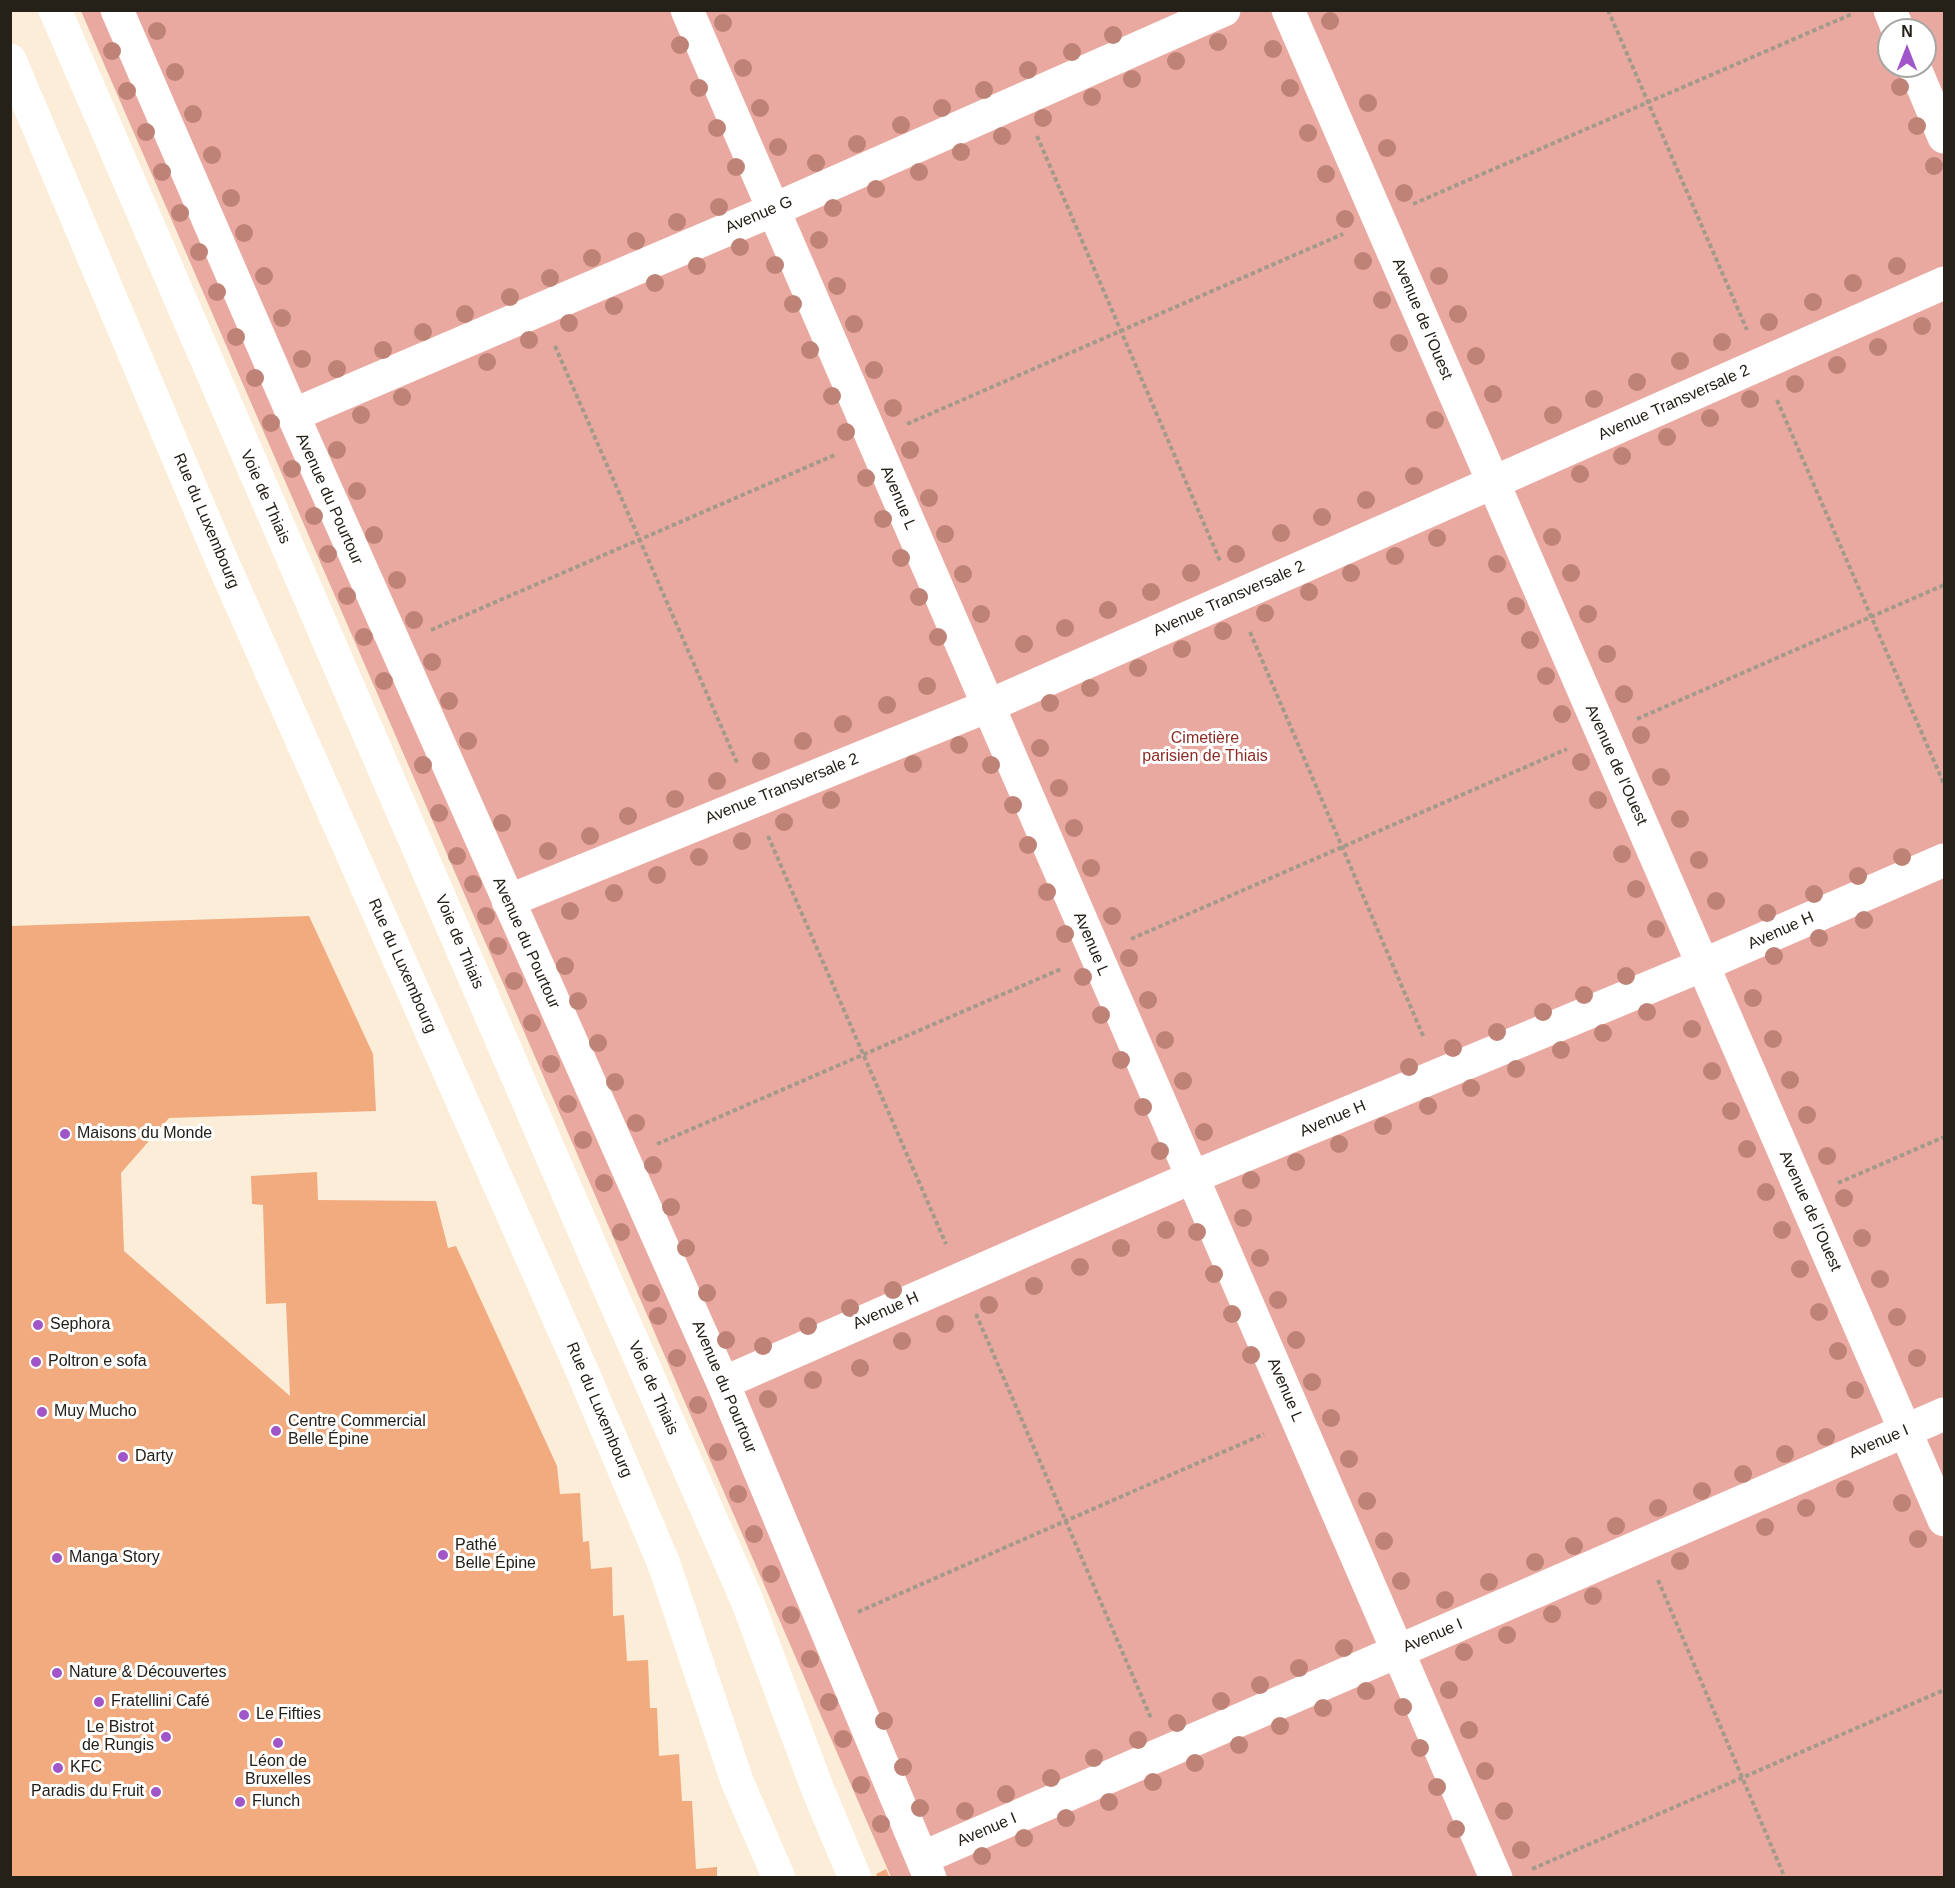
<!DOCTYPE html>
<html>
<head>
<meta charset="utf-8">
<style>
	body { margin:0 }
	#map { position:relative; width:1955px; height:1888px; overflow:hidden; background:#fbedd8; font-family:Arial,sans-serif }
	canvas { display:block }
	.frame { position:absolute; inset:0; border:12px solid #252018; pointer-events:none }
	.north { position:absolute; left:1877px; top:18px; width:60px; height:60px; box-sizing:border-box; background:#fff; border:2px solid #a8a6a3; border-radius:50%; rotate:0deg; font-size:16px; font-weight:700; line-height:24px; text-align:center; color:#252018 }
	.north::after { content:''; display:block; margin:auto; width:21px; height:27px; background:#a055c8; clip-path:polygon(50% 0,100% 100%,50% 72%,0 100%) }
</style>
</head>
<body>
<div id="map">
<canvas width="1955" height="1888"></canvas>
<div class="frame"></div>
<div class="north">N</div>
</div>
<script>
const context = document.querySelector('canvas').getContext('2d');
context.lineJoin = 'round';
function fillPath(path, color) { context.fillStyle = color; context.fill(path, 'evenodd'); }
const shape = rows => new Path2D(rows.map(r => 'M' + r).join(''));
function stroke(path, color, width, dash) { context.strokeStyle = color; context.lineWidth = width; context.lineCap = dash ? 'butt' : 'round'; context.setLineDash(dash || []); context.stroke(path); }
function label(font, color, halo, rows, align = 'center') {
  context.font = font + ' Arial,sans-serif'; context.lineWidth = 6; context.setLineDash([]); context.textBaseline = 'middle'; context.strokeStyle = halo; context.fillStyle = color; for (const [text, x, y, turn = 0] of rows) {
    context.save(); context.translate(x, y); context.rotate((+turn || 0) * Math.PI / 180); context.textAlign = isNaN(turn) ? turn : align; if (halo) context.strokeText(text, 0, 0); context.fillText(text, 0, 0); context.restore();
  }
}
const green = shape([
	[81,11,1944,11,1944,1877,891,1877],
	[1889,30,1925,30,1925,66,1889,66]
]);
const building = shape([
	[309,916,373,1054,376,1111,169,1118,121,1173,124,1251,290,1396,286,1303,266,1304,263,1205,252,1204,251,1176,317,1172,318,1200,436,1201,448,1248,456,1246,557,1466,560,1494,580,1493,583,1542,589,1541,591,1569,612,1567,613,1616,624,1615,627,1661,648,1660,650,1708,657,1708,659,1756,679,1754,682,1801,692,1801,696,1869,717,1867,717,1878,10,1878,10,926],
	[886,1869,890,1878,878,1878,876,1874]
]);
const path = shape([
	[1608,10,1747,330],
	[1037,136,1220,561],
	[1413,204,1852,14],
	[555,346,738,765],
	[1777,400,1944,784],
	[907,424,1343,234],
	[431,630,837,454],
	[1250,632,1424,1038],
	[1637,719,1944,585],
	[768,836,946,1244],
	[1131,939,1567,749],
	[657,1144,1061,969],
	[1838,1183,1944,1137],
	[976,1314,1151,1718],
	[1658,1580,1785,1878],
	[858,1612,1264,1434],
	[1532,1869,1944,1690]
]);
const minor = shape([
	[55,10,605,1279,746,1598,818,1790,855,1878],
	[117,10,293,415,723,1383,930,1878],
	[687,10,1496,1878],
	[1288,10,1944,1520],
	[1890,10,1898,30],
	[10,60,218,552,583,1373,664,1564,737,1781,779,1878],
	[1914,66,1944,137],
	[293,415,773,210,1224,10],
	[508,901,988,706,1944,283],
	[723,1383,1193,1177,1703,965,1944,860],
	[922,1858,1944,1414]
]);
const trees = [
	[1330,21],
	[723,23],
	[157,31],
	[1113,35],
	[1218,42],
	[680,45],
	[1273,49],
	[112,51],
	[1072,52],
	[1176,61],
	[743,68],
	[1028,70],
	[175,72],
	[1132,79],
	[1900,87],
	[699,88],
	[1290,88],
	[984,90],
	[127,91],
	[1092,97],
	[1368,103],
	[760,108],
	[942,108],
	[193,114],
	[1043,118],
	[901,125],
	[1917,126],
	[717,128],
	[146,132],
	[1308,133],
	[1002,136],
	[857,144],
	[778,147],
	[1387,148],
	[961,152],
	[212,155],
	[816,163],
	[1934,166],
	[736,167],
	[162,172],
	[919,172],
	[1326,174],
	[876,189],
	[1404,193],
	[231,198],
	[719,207],
	[833,208],
	[180,213],
	[1345,219],
	[677,222],
	[244,233],
	[819,240],
	[636,241],
	[740,247],
	[199,252],
	[592,258],
	[1363,261],
	[775,265],
	[697,266],
	[1897,266],
	[264,276],
	[1439,276],
	[550,278],
	[655,283],
	[1853,283],
	[837,286],
	[217,292],
	[510,297],
	[1382,300],
	[1813,302],
	[793,304],
	[614,306],
	[465,314],
	[1458,314],
	[282,318],
	[1769,322],
	[569,323],
	[854,324],
	[1922,326],
	[423,332],
	[236,337],
	[529,340],
	[1722,342],
	[1399,343],
	[1878,347],
	[383,350],
	[810,350],
	[1476,356],
	[302,359],
	[1680,361],
	[487,362],
	[1837,365],
	[337,369],
	[874,370],
	[255,378],
	[1637,382],
	[1795,384],
	[1493,394],
	[832,396],
	[402,397],
	[1594,399],
	[1750,399],
	[893,408],
	[361,415],
	[1553,415],
	[1710,418],
	[1435,420],
	[271,423],
	[846,432],
	[1667,437],
	[337,450],
	[910,450],
	[1622,456],
	[292,469],
	[1580,474],
	[1414,476],
	[866,478],
	[357,491],
	[929,498],
	[1366,500],
	[314,516],
	[1322,517],
	[883,519],
	[1281,533],
	[945,534],
	[374,535],
	[1552,537],
	[1437,538],
	[328,554],
	[1236,554],
	[1395,556],
	[901,558],
	[1497,564],
	[1191,573],
	[1351,573],
	[1571,573],
	[963,574],
	[397,580],
	[1151,592],
	[1309,592],
	[347,596],
	[919,597],
	[1516,606],
	[1108,610],
	[1265,613],
	[981,614],
	[1588,614],
	[414,620],
	[1065,628],
	[1223,631],
	[364,637],
	[938,637],
	[1530,640],
	[1024,644],
	[1182,649],
	[1607,654],
	[432,662],
	[1138,668],
	[1546,676],
	[384,681],
	[927,686],
	[1090,688],
	[1624,694],
	[449,701],
	[1050,703],
	[887,705],
	[1562,714],
	[843,724],
	[1641,735],
	[468,741],
	[803,741],
	[959,745],
	[1040,748],
	[761,761],
	[1581,762],
	[913,764],
	[423,765],
	[991,765],
	[1661,777],
	[717,781],
	[1059,788],
	[675,799],
	[831,800],
	[1598,800],
	[1013,805],
	[439,813],
	[628,816],
	[1680,819],
	[784,822],
	[502,823],
	[1074,828],
	[590,836],
	[742,841],
	[1028,845],
	[548,851],
	[1622,854],
	[457,856],
	[699,857],
	[1902,857],
	[1699,860],
	[1091,868],
	[657,875],
	[1858,876],
	[473,884],
	[1636,889],
	[1047,892],
	[614,893],
	[1814,894],
	[1716,901],
	[570,911],
	[1767,913],
	[486,916],
	[1112,916],
	[1864,920],
	[1656,929],
	[1065,934],
	[1819,938],
	[498,946],
	[1774,956],
	[1129,958],
	[565,966],
	[1626,976],
	[1083,977],
	[514,981],
	[1584,995],
	[1753,998],
	[1148,1000],
	[578,1001],
	[1543,1012],
	[1647,1012],
	[1101,1015],
	[532,1023],
	[1692,1029],
	[1497,1032],
	[1603,1033],
	[1773,1039],
	[1165,1040],
	[598,1043],
	[1453,1048],
	[1561,1050],
	[1121,1060],
	[551,1064],
	[1409,1067],
	[1516,1069],
	[1712,1071],
	[1790,1080],
	[1183,1081],
	[615,1082],
	[1471,1088],
	[568,1104],
	[1428,1106],
	[1143,1107],
	[1731,1111],
	[1807,1115],
	[636,1123],
	[1383,1126],
	[1204,1132],
	[583,1140],
	[1339,1144],
	[1747,1149],
	[1160,1151],
	[1827,1156],
	[1296,1162],
	[653,1165],
	[1251,1180],
	[604,1183],
	[1766,1192],
	[1844,1198],
	[671,1207],
	[1243,1218],
	[1166,1230],
	[1782,1230],
	[621,1232],
	[1197,1232],
	[1862,1238],
	[686,1248],
	[1121,1248],
	[1260,1258],
	[1080,1267],
	[1800,1269],
	[1214,1274],
	[1880,1279],
	[1034,1286],
	[893,1290],
	[651,1293],
	[707,1293],
	[1278,1300],
	[989,1305],
	[850,1308],
	[1819,1312],
	[1232,1314],
	[658,1316],
	[1897,1317],
	[945,1324],
	[808,1326],
	[726,1340],
	[1296,1340],
	[902,1341],
	[763,1346],
	[1838,1351],
	[1251,1355],
	[677,1358],
	[1917,1358],
	[860,1368],
	[813,1380],
	[1312,1382],
	[1855,1390],
	[768,1399],
	[698,1405],
	[1331,1418],
	[1826,1437],
	[718,1452],
	[1785,1454],
	[1349,1459],
	[1743,1474],
	[1845,1489],
	[1702,1491],
	[738,1494],
	[1367,1501],
	[1902,1503],
	[1658,1508],
	[1806,1508],
	[1616,1526],
	[1765,1527],
	[754,1534],
	[1918,1539],
	[1384,1541],
	[1574,1546],
	[1680,1561],
	[1535,1562],
	[771,1574],
	[1401,1581],
	[1489,1582],
	[1593,1596],
	[1445,1600],
	[1552,1614],
	[791,1615],
	[1507,1635],
	[1344,1648],
	[1464,1652],
	[810,1659],
	[1299,1668],
	[1260,1685],
	[1449,1690],
	[1366,1691],
	[1221,1701],
	[829,1702],
	[1403,1707],
	[1323,1708],
	[884,1721],
	[1177,1723],
	[1280,1726],
	[1469,1730],
	[843,1739],
	[1138,1740],
	[1239,1745],
	[1420,1748],
	[1094,1758],
	[1195,1763],
	[903,1767],
	[1485,1771],
	[1051,1778],
	[1153,1782],
	[861,1785],
	[1437,1787],
	[1006,1794],
	[1109,1802],
	[920,1808],
	[965,1811],
	[1504,1811],
	[1066,1818],
	[881,1824],
	[1456,1829],
	[1024,1838],
	[1521,1850],
	[982,1856]
];
const markers = [
	[65,1134,6,"#a055c8"],
	[38,1325,6,"#a055c8"],
	[36,1362,6,"#a055c8"],
	[42,1412,6,"#a055c8"],
	[276,1431,6,"#a055c8"],
	[123,1457,6,"#a055c8"],
	[443,1555,6,"#a055c8"],
	[57,1558,6,"#a055c8"],
	[57,1673,6,"#a055c8"],
	[99,1702,6,"#a055c8"],
	[244,1715,6,"#a055c8"],
	[166,1737,6,"#a055c8"],
	[278,1743,6,"#a055c8"],
	[58,1768,6,"#a055c8"],
	[156,1792,6,"#a055c8"],
	[240,1802,6,"#a055c8"]
];
const streetNames = [
	["Avenue G",759,215,-23],
	["Avenue de l'Ouest",1422,319,67],
	["Avenue Transversale 2",1674,403,-24],
	["Voie de Thiais",265,497,66],
	["Avenue L",898,498,67],
	["Avenue du Pourtour",329,499,66],
	["Rue du Luxembourg",206,521,67],
	["Avenue Transversale 2",1229,599,-24],
	["Avenue de l'Ouest",1616,765,66],
	["Avenue Transversale 2",782,789,-22],
	["Avenue H",1781,931,-24],
	["Voie de Thiais",459,942,67],
	["Avenue du Pourtour",526,943,66],
	["Avenue L",1091,944,67],
	["Rue du Luxembourg",402,966,66],
	["Avenue H",1333,1119,-23],
	["Avenue de l'Ouest",1810,1211,66],
	["Avenue H",886,1311,-24],
	["Avenue du Pourtour",724,1387,67],
	["Voie de Thiais",653,1388,66],
	["Avenue L",1285,1390,67],
	["Rue du Luxembourg",599,1410,67],
	["Avenue I",1879,1442,-23],
	["Avenue I",1433,1636,-23],
	["Avenue I",987,1830,-23]
];
const parkNames = [
	["Cimetière",1205,739],
	["parisien de Thiais",1205,757]
];
const poiNames = [
	["Maisons du Monde",77,1134],
	["Sephora",50,1325],
	["Poltron e sofa",48,1362],
	["Muy Mucho",54,1412],
	["Centre Commercial",288,1422],
	["Belle Épine",288,1440],
	["Darty",135,1457],
	["Pathé",455,1546],
	["Belle Épine",455,1564],
	["Manga Story",69,1558],
	["Nature & Découvertes",69,1673],
	["Fratellini Café",111,1702],
	["Le Fifties",256,1715],
	["Le Bistrot",154,1728,"right"],
	["de Rungis",154,1746,"right"],
	["Léon de",278,1762,"center"],
	["Bruxelles",278,1780,"center"],
	["KFC",70,1768],
	["Paradis du Fruit",144,1792,"right"],
	["Flunch",252,1802]
];
fillPath(green, '#eaa9a0');
fillPath(building, '#f2ab7f');
stroke(path, '#a49a8a', 4, [4.5, 3]);
stroke(minor, '#fff', 33);
context.fillStyle = '#be8376';
for (const [x, y] of trees) { context.beginPath(); context.arc(x, y, 9, 0, 2 * Math.PI); context.fill(); }
for (const [x, y, r, color] of markers) { const dot = new Path2D(); dot.arc(x, y, r, 0, 2 * Math.PI); context.fillStyle = color; context.fill(dot); stroke(dot, '#fff', 2); }
label('16px', '#252018', '#fff', streetNames);
label('16px', '#8d2c26', '#fff', parkNames);
label('16px', '#252018', '#fff', poiNames, 'left');
</script>
</body>
</html>
